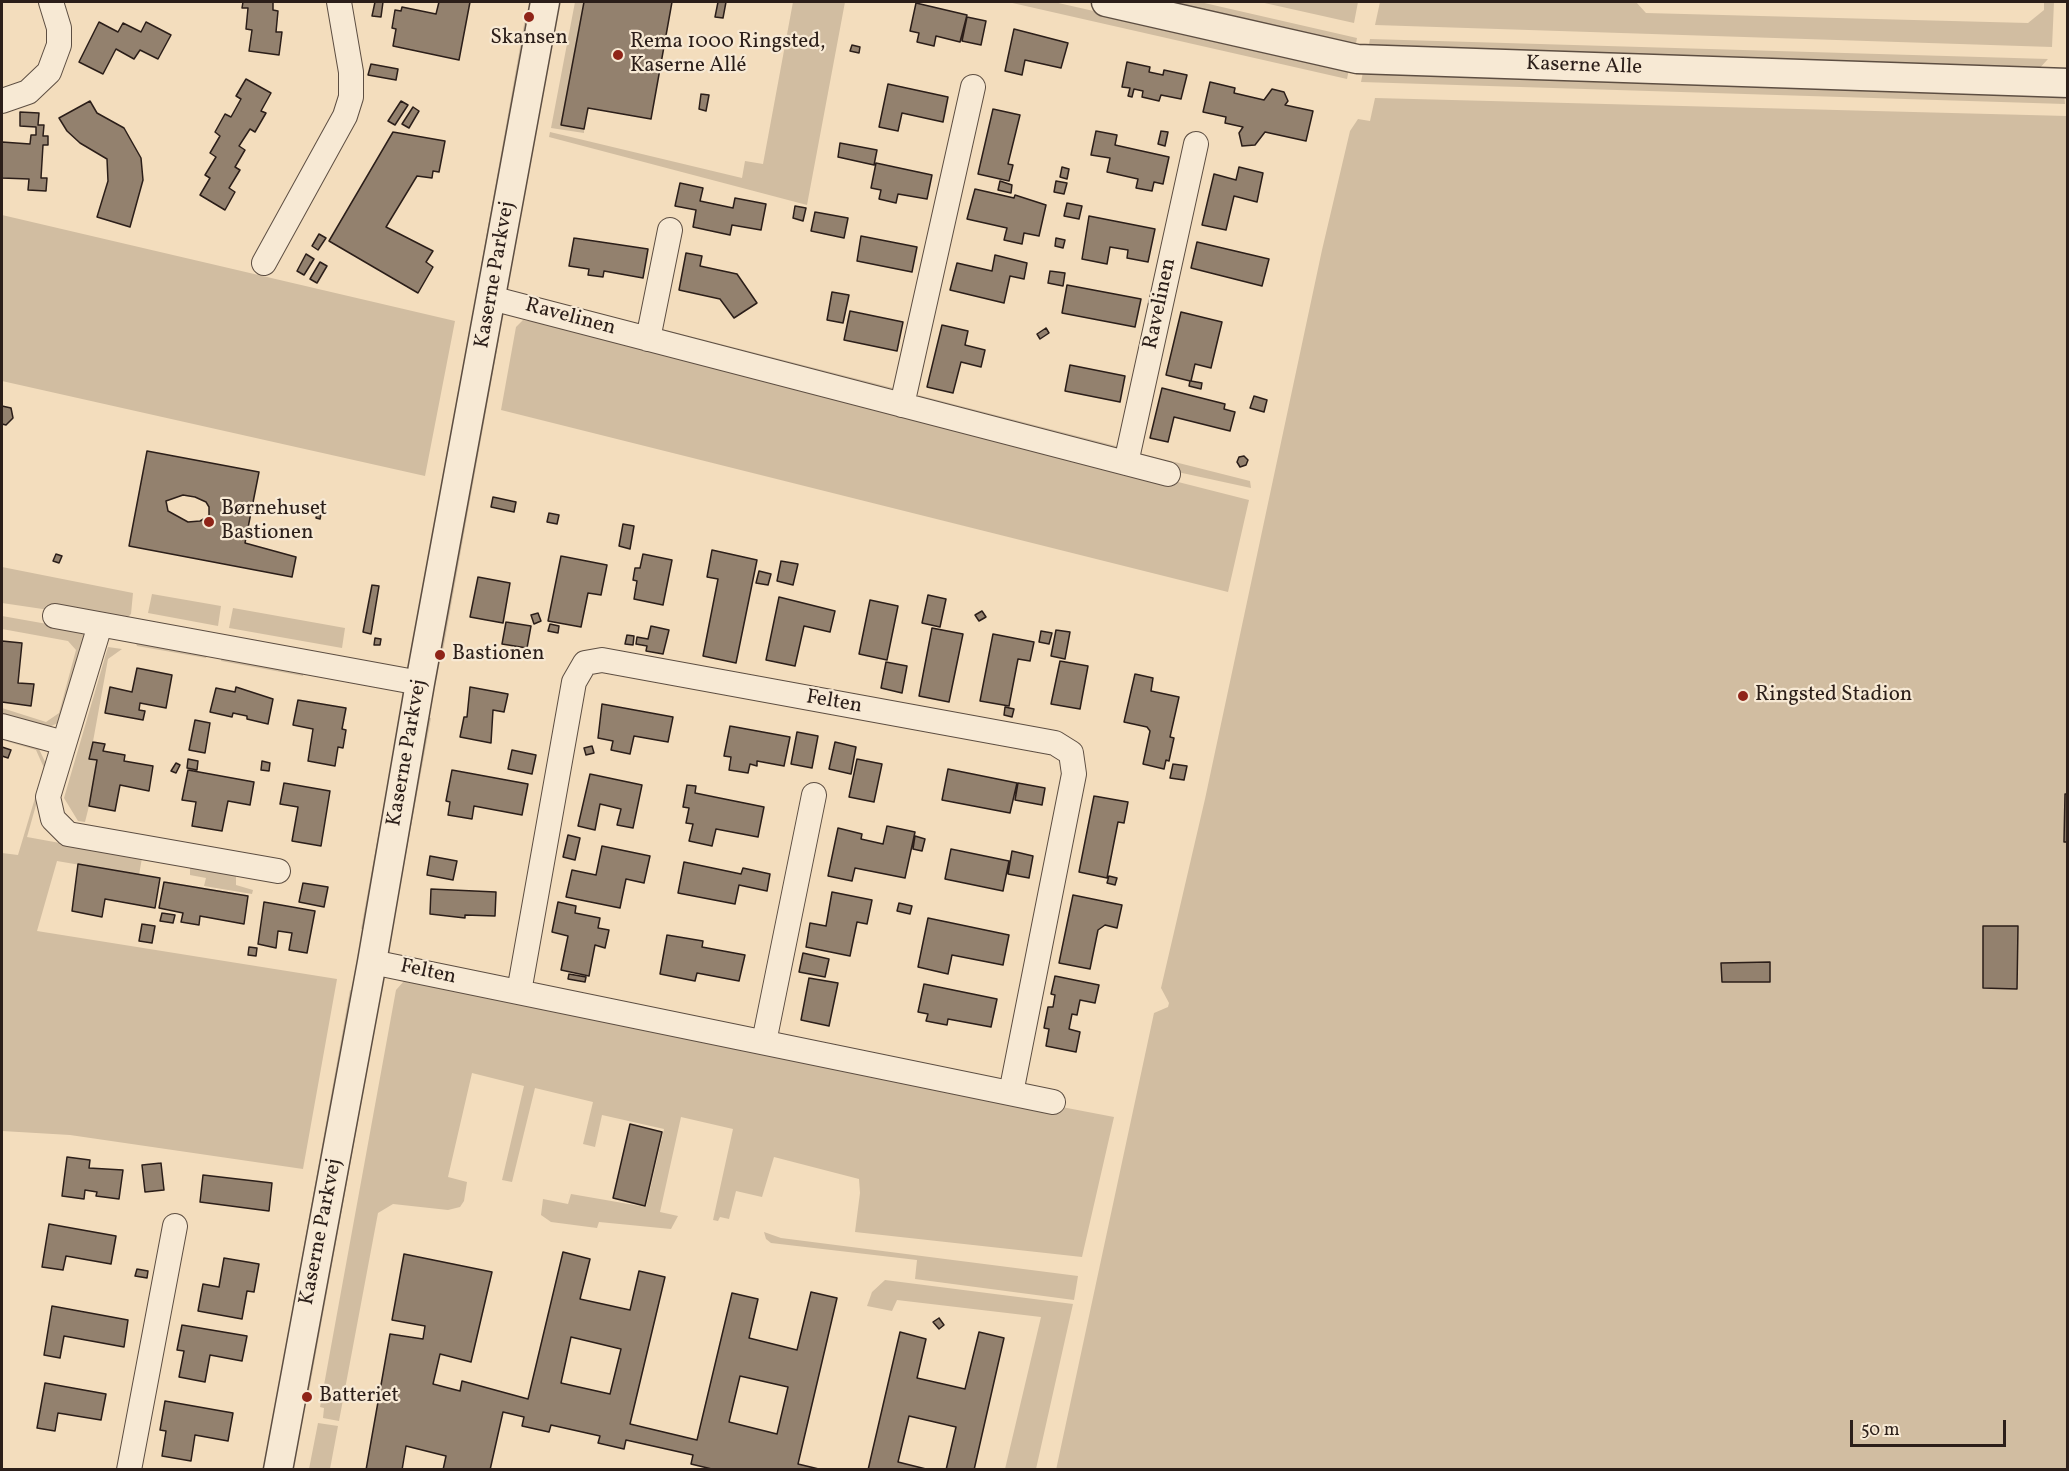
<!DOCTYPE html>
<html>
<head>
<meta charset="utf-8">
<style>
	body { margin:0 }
	#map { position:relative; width:2069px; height:1471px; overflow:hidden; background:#f3ddbd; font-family:Vollkorn,serif }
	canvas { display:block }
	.frame { position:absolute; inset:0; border:3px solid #2b1e19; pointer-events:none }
	.scale { position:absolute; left:1850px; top:1420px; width:156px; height:27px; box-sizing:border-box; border:3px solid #2b1e19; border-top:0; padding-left:8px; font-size:18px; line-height:21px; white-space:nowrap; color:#2b1e19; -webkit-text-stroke:4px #f7e9d4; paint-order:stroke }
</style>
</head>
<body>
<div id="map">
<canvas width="2069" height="1471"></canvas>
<div class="frame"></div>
<div class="scale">50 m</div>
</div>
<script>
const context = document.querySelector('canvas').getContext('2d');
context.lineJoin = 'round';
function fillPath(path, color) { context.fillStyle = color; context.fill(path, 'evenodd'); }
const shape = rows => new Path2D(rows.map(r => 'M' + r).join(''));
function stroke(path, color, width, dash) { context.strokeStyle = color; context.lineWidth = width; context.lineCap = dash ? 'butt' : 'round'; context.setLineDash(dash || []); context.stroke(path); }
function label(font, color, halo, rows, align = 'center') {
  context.font = font + ' Vollkorn,serif'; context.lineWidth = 4.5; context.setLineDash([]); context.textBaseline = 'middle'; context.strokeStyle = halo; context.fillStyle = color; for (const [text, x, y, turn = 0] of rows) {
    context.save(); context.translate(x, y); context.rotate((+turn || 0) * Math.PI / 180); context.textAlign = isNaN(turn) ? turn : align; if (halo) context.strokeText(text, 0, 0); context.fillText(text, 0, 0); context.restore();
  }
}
const green = shape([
	[575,2,584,2,561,124,584,129,584,133,551,128],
	[793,2,845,2,807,205,549,137,550,132,742,178,745,161,763,164],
	[1008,2,1054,2,1349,69,1347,79],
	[1150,2,1200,2,1357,38,1355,49],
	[1260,2,1358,2,1354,23],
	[1380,2,1636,2,1646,13,2028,23,2044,10,2044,2,2054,2,2052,47,1375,25],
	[525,19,530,20,485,267,481,266],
	[1370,39,2048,59,2038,70,1368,50],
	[1363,72,2064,92,2065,104,1361,82],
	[1375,98,2067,116,2067,1469,1056,1470,1154,1013,1168,1007,1169,1003,1161,988,1205,799,1322,250,1350,131,1358,119,1370,121],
	[2,215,455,321,425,476,2,381],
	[529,317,1249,500,1228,592,501,410,516,327,523,320,528,321],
	[662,329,897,389,889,393,665,335],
	[494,338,499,339,442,656,439,656],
	[918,395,1120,447,1109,451,921,401],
	[1139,453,1250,481,1251,488,1173,471,1143,459],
	[2,567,133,593,131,614,124,621,2,603],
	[152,594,221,606,218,626,148,613],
	[233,608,345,628,342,648,229,628],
	[2,616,81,630,86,638,60,722,47,728,2,716,2,708,46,722,59,713,76,650,68,641,2,629],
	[135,641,207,654,206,658,137,646],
	[108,647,122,649,108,659,90,758,97,760,89,806,85,822,78,821,64,798],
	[222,657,304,672,303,676,221,661],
	[400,717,404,718,365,929,361,929],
	[425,717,431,718,392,930],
	[2,738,39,749,47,766,27,837,142,858,139,875,57,861,37,931,337,979,303,1169,70,1135,2,1131,2,853,18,855,44,768,36,750,2,740],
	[190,867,236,876,236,885,253,890,252,894,204,886,206,878,190,875],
	[404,981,1114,1117,1082,1257,855,1232,860,1193,859,1179,774,1157,762,1197,736,1191,729,1219,720,1217,718,1221,713,1220,733,1129,681,1117,660,1212,678,1216,671,1229,599,1222,597,1228,551,1222,541,1215,543,1199,568,1204,571,1194,646,1207,664,1129,602,1115,595,1147,583,1144,593,1102,535,1088,512,1182,502,1180,524,1086,472,1073,448,1177,467,1182,464,1201,460,1207,448,1210,393,1204,378,1213,339,1421,323,1418,324,1408,320,1407,396,990],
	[350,990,352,990,276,1429,271,1429],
	[374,1000,380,1000,308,1397,303,1396],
	[764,1232,781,1238,1078,1276,1074,1300,915,1279,917,1260,771,1243,766,1239],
	[885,1280,1073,1304,1036,1469,1005,1469,1041,1317,897,1300,892,1311,867,1306,872,1292],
	[318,1423,338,1426,330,1469,309,1469]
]);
const building = shape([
	[243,2,273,2,273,10,278,11,276,32,282,32,279,55,249,51,252,30,246,29,248,8,242,8,243,2],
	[375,2,383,2,381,17,372,16,375,2],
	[439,2,470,2,459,60,393,46,396,29,392,28,395,10,401,11,402,7,436,14,439,2],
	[584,2,672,2,651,119,588,108,584,129,561,125,584,2],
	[718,2,726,2,723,18,715,17,718,2],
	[916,3,967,15,960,42,936,36,934,46,917,42,919,33,910,31,916,3],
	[967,17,986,21,981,45,962,41,967,17],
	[99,22,118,32,123,23,141,32,146,22,171,35,158,59,140,50,134,59,116,49,103,74,79,62,99,22],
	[1014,29,1068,43,1061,68,1025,60,1022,75,1005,71,1014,29],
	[852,45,860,47,859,53,850,51,852,45],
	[1127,62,1150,67,1149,72,1163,75,1164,70,1187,75,1181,99,1161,95,1159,101,1142,97,1143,91,1134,89,1132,97,1128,96,1130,88,1122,87,1127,62],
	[371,64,398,69,396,80,368,75,371,64],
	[246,79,271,93,261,111,266,113,255,132,250,129,239,146,245,150,235,167,240,170,229,188,235,192,225,210,200,195,210,178,205,175,216,157,210,153,220,136,215,132,225,114,231,117,241,99,236,96,246,79],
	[1210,82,1235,88,1234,93,1264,100,1272,89,1284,92,1288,101,1285,105,1313,111,1306,141,1265,132,1255,145,1242,146,1239,133,1243,127,1225,123,1226,117,1203,112,1210,82],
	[888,84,948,97,943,122,902,113,898,131,879,127,888,84],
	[701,94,709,95,706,111,699,109,701,94],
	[90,101,97,113,124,128,141,158,143,180,130,227,97,217,108,181,107,159,80,143,67,131,59,118,90,101],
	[401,101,408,105,395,125,388,121,401,101],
	[413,107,419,111,409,128,402,124,413,107],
	[993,109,1020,115,1008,164,1013,165,1009,181,978,174,993,109],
	[20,112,39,113,38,125,44,125,43,136,48,136,48,145,43,145,41,178,47,178,46,191,28,190,29,179,2,178,2,142,30,144,31,135,36,135,36,127,20,126,20,112],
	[1096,131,1117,135,1115,145,1169,157,1163,184,1154,182,1152,191,1136,188,1138,179,1107,172,1110,158,1091,155,1096,131],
	[1161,131,1168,132,1165,146,1158,144,1161,131],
	[393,132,445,141,439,172,433,171,432,178,417,176,386,227,433,251,426,262,433,267,418,293,329,241,393,132],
	[840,143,877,150,874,165,838,157,840,143],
	[876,163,932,175,927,199,898,194,896,203,879,199,881,190,871,188,876,163],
	[1062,167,1069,169,1067,179,1060,177,1062,167],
	[1239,167,1263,173,1257,202,1234,196,1226,230,1202,225,1214,174,1236,180,1239,167],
	[1000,181,1012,185,1011,193,998,190,1000,181],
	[1056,181,1067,183,1064,194,1054,192,1056,181],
	[680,183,703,188,700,201,733,208,735,198,766,204,761,230,732,225,730,235,693,227,696,210,675,206,680,183],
	[975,189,1014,198,1015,195,1046,205,1039,236,1024,233,1022,244,1004,240,1007,228,967,219,975,189],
	[1067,203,1082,206,1079,219,1064,216,1067,203],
	[795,206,806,208,803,221,793,218,795,206],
	[815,212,848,218,844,238,811,231,815,212],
	[1089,216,1155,229,1148,262,1127,258,1128,250,1110,247,1107,264,1082,259,1089,216],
	[319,234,326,238,318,250,312,246,319,234],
	[861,236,917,247,912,272,857,261,861,236],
	[574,238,648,249,643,278,604,271,603,277,588,275,589,269,569,266,574,238],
	[1056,238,1065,240,1063,248,1055,246,1056,238],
	[1197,242,1269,259,1262,286,1191,268,1197,242],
	[686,253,702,256,700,266,737,274,757,303,734,318,720,299,679,290,686,253],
	[306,254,314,259,304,275,297,271,306,254],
	[995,255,1027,263,1024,279,1010,276,1004,303,950,290,957,263,992,271,995,255],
	[320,262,327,266,317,283,310,279,320,262],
	[1050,271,1065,273,1063,286,1048,283,1050,271],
	[1067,285,1141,299,1135,327,1062,313,1067,285],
	[832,292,849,295,843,323,827,320,832,292],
	[850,311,903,322,897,351,844,340,850,311],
	[1181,312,1222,322,1211,368,1195,364,1191,381,1202,383,1201,389,1189,386,1190,381,1166,375,1181,312],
	[942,325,968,331,965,345,985,350,981,367,961,362,953,393,927,387,942,325],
	[1046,328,1049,333,1040,339,1037,334,1046,328],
	[1070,365,1125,376,1120,402,1065,391,1070,365],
	[1162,388,1225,404,1224,409,1235,412,1230,431,1174,417,1168,442,1150,438,1162,388],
	[1254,396,1267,400,1264,412,1250,408,1254,396],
	[2,406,11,408,13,418,6,425,2,424,2,406],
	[147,451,259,472,245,543,296,557,292,577,129,546,147,451],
	[183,495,195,497,206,502,209,507,209,516,200,521,188,522,168,511,166,501,183,495],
	[1244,456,1248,460,1246,465,1240,467,1237,462,1239,457,1244,456],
	[493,497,516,502,514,512,491,507,493,497],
	[318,509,322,509,320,519,316,518,318,509],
	[549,513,559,515,557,524,547,522,549,513],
	[623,524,634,526,630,549,619,546,623,524],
	[712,550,757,560,736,663,703,656,718,579,707,577,712,550],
	[56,554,62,556,59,563,53,561,56,554],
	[643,554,672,560,663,605,634,599,637,581,633,580,635,568,640,568,643,554],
	[561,556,607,565,601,595,588,593,581,627,548,621,561,556],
	[781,561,798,564,793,585,777,581,781,561],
	[759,571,771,574,768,585,756,583,759,571],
	[478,577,510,583,503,623,470,617,478,577],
	[372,585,379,586,371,634,363,632,372,585],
	[928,595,946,599,940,627,922,623,928,595],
	[779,597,835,611,830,632,804,626,795,666,766,660,779,597],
	[870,600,898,606,887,660,859,654,870,600],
	[982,611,986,617,979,621,975,615,982,611],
	[538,613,541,621,534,624,531,615,538,613],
	[506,622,531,626,527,648,502,644,506,622],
	[550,624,559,626,558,633,548,631,550,624],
	[651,626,669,630,663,654,646,651,647,646,636,644,637,637,648,639,651,626],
	[932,628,963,634,949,702,919,696,932,628],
	[1056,630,1070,632,1065,659,1051,656,1056,630],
	[1041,631,1052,633,1049,644,1039,642,1041,631],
	[993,634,1034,642,1030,661,1018,659,1009,706,980,701,993,634],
	[627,635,634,636,633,645,625,644,627,635],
	[375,638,381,639,380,645,374,645,375,638],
	[2,641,22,643,18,683,34,684,31,706,2,702,2,641],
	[1060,661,1088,666,1080,709,1051,704,1060,661],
	[886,662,907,666,902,693,881,688,886,662],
	[137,668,172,675,166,708,140,703,139,710,145,711,143,720,105,713,110,687,132,692,137,668],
	[1135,674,1153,678,1151,691,1179,697,1170,737,1174,738,1169,761,1166,760,1164,769,1143,764,1150,731,1147,727,1124,722,1135,674],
	[236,687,273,699,268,724,247,719,247,716,233,713,232,717,210,712,216,688,235,692,236,687],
	[470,687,508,694,504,712,493,710,491,743,460,737,464,717,467,717,470,687],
	[298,700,346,708,342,729,346,730,343,748,338,747,335,766,308,761,313,729,293,725,298,700],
	[602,704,673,717,668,742,634,736,630,754,611,750,613,741,598,738,602,704],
	[1005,707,1014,709,1012,717,1004,715,1005,707],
	[195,720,210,723,205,753,189,750,195,720],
	[730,726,790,737,784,766,757,761,757,766,750,764,748,773,729,770,731,757,724,756,730,726],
	[797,732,818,736,812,768,791,764,797,732],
	[93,742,105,744,103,751,125,755,124,761,153,766,149,791,120,785,115,811,89,806,97,760,89,759,93,742],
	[835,742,856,747,851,774,829,769,835,742],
	[592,746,594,753,586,755,584,748,592,746],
	[2,747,11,750,8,758,2,756,2,747],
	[512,750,536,755,532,774,508,769,512,750],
	[188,759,198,761,197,770,187,768,188,759],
	[857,759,882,764,874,802,849,797,857,759],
	[262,761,270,763,269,771,261,770,262,761],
	[176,763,180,765,176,773,171,771,176,763],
	[1173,764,1187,766,1184,780,1170,778,1173,764],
	[948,769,1017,783,1010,813,942,800,948,769],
	[188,770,254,782,250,805,228,801,222,831,192,826,196,802,182,800,188,770],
	[452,770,528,784,522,815,474,806,472,819,448,815,450,802,446,801,452,770],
	[590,774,642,785,633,828,617,825,621,809,600,804,595,830,578,826,590,774],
	[284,783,330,791,321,846,292,841,298,807,280,804,284,783],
	[1018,783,1045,788,1042,805,1015,800,1018,783],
	[687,785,696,786,695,793,764,807,758,837,716,829,712,846,689,841,693,824,686,823,689,808,683,807,687,785],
	[2065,794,2068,794,2068,842,2064,842,2065,794],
	[1094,796,1128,802,1124,823,1118,822,1107,878,1079,872,1094,796],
	[887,826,915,832,905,878,855,868,852,881,828,876,838,828,862,834,861,839,883,844,887,826],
	[568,835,580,838,575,860,563,857,568,835],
	[915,836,925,839,922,851,913,849,915,836],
	[602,846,650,856,644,883,626,879,620,908,566,897,572,870,596,875,602,846],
	[951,849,1009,861,1003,891,945,879,951,849],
	[1012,851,1033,856,1029,878,1008,874,1012,851],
	[430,856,457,861,453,880,427,875,430,856],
	[684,862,741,874,743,868,770,874,767,891,739,885,735,904,678,893,684,862],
	[78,864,160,878,155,908,105,899,102,917,72,911,78,864],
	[1109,876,1117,878,1115,885,1107,883,1109,876],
	[164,882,248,896,244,924,200,916,199,925,181,922,183,913,159,908,164,882],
	[303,883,328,887,324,907,299,902,303,883],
	[431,889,496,892,495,916,465,915,465,918,430,914,431,889],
	[832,892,872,900,867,924,857,922,850,956,806,947,810,923,826,926,832,892],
	[1073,895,1122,905,1117,928,1105,925,1098,930,1090,969,1059,963,1073,895],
	[264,902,315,911,307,953,289,950,292,933,278,931,276,948,258,944,264,902],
	[558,902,576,906,575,913,600,918,598,928,609,930,605,948,595,945,589,976,561,970,568,936,552,932,558,902],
	[899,903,912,906,910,914,897,911,899,903],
	[162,913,175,915,173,923,160,921,162,913],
	[928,918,1009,935,1003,965,952,955,948,974,918,967,928,918],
	[142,924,155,926,152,943,139,941,142,924],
	[1983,926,2018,926,2017,989,1983,988,1983,926],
	[667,935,703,941,702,947,745,955,739,981,697,973,695,981,660,974,667,935],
	[249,947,257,948,256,956,248,955,249,947],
	[803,953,829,959,825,977,799,972,803,953],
	[1770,962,1770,982,1722,982,1721,963,1770,962],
	[569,974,586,977,585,982,568,979,569,974],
	[1055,976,1099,985,1095,1003,1080,1000,1077,1015,1072,1014,1069,1029,1080,1032,1076,1052,1046,1046,1049,1029,1044,1028,1048,1007,1053,1007,1055,995,1051,994,1055,976],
	[809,978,838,983,829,1026,801,1020,809,978],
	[924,984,997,999,991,1027,948,1019,947,1025,926,1021,928,1014,918,1012,924,984],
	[630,1124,662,1132,645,1206,613,1198,630,1124],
	[67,1157,90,1160,89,1168,123,1170,119,1199,96,1196,97,1192,85,1190,84,1199,62,1196,67,1157],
	[161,1163,164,1190,145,1192,142,1165,161,1163],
	[203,1175,272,1183,269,1211,200,1202,203,1175],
	[49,1224,116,1236,111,1264,66,1256,63,1270,42,1267,49,1224],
	[563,1252,590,1259,580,1299,630,1310,639,1271,665,1277,630,1424,697,1440,732,1293,758,1299,749,1338,797,1350,811,1292,837,1298,798,1464,823,1470,716,1470,691,1464,693,1455,626,1440,624,1449,598,1443,600,1436,551,1425,549,1432,522,1426,524,1417,503,1412,490,1470,443,1470,446,1456,406,1446,402,1470,366,1470,390,1334,423,1339,425,1326,392,1320,404,1254,492,1272,471,1362,440,1354,433,1384,460,1391,462,1381,528,1399,563,1252],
	[571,1337,621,1349,610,1394,561,1383,571,1337],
	[740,1376,788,1387,777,1434,729,1422,740,1376],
	[224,1258,259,1264,254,1292,247,1291,242,1319,198,1311,203,1284,219,1287,224,1258],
	[137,1269,148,1271,147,1278,135,1276,137,1269],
	[52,1306,128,1320,124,1347,64,1336,60,1358,44,1355,52,1306],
	[939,1318,944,1325,939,1329,933,1322,939,1318],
	[182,1325,247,1336,242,1361,210,1355,205,1382,179,1377,184,1351,177,1350,182,1325],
	[900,1332,926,1339,917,1378,965,1389,979,1332,1004,1338,974,1470,946,1470,956,1427,909,1416,898,1462,930,1470,868,1470,900,1332],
	[45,1383,106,1394,101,1420,58,1413,55,1431,37,1428,45,1383],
	[165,1401,233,1413,228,1441,195,1435,191,1461,162,1456,166,1431,160,1430,165,1401]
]);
const minor = shape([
	[2,101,28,92,49,72,59,45,59,28,51,2],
	[264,263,345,116,351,97,351,72,339,2],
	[491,298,1168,474],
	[648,339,670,230],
	[902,405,973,87],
	[1126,463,1196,144],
	[55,616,420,683],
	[100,625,48,797,53,819,68,834,278,871],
	[2,726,64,743],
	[372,962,1053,1102],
	[519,992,574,682,585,663,602,660,1055,743,1071,753,1074,774,1011,1093],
	[764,1042,814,795],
	[129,1470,175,1226]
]);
const tertiary = shape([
	[1106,2,1357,59,2068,83],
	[278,1470,372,962,420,683,545,2]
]);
const markers = [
	[529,17,6,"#8f2418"],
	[618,55,6,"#8f2418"],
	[209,522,6,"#8f2418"],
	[440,655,6,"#8f2418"],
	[1743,696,6,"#8f2418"],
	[307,1397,6,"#8f2418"]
];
const poiNames = [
	["Skansen",529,39,"center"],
	["Rema 1000 Ringsted,",630,43],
	["Kaserne Allé",630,67],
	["Børnehuset",221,510],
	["Bastionen",221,534],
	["Bastionen",452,655],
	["Ringsted Stadion",1755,696],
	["Batteriet",319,1397]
];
const streetNames = [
	["Kaserne Alle",1584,67,2],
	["Kaserne Parkvej",496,275,-80],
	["Ravelinen",1161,304,-78],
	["Ravelinen",570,318,15],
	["Felten",834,703,10],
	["Kaserne Parkvej",408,753,-80],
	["Felten",428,973,12],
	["Kaserne Parkvej",322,1232,-79]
];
fillPath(green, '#d1bda1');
fillPath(building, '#93816e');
stroke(building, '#2b1e19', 1.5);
stroke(minor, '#5d4e42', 26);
stroke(tertiary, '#5d4e42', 31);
stroke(minor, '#f7e9d4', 24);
stroke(tertiary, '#f7e9d4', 28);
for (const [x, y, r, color] of markers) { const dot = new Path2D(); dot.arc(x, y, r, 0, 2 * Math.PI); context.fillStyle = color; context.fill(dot); stroke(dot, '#f7e9d4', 2); }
label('21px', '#2b1e19', '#f7e9d4', poiNames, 'left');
label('21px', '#2b1e19', '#f7e9d4', streetNames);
</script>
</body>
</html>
